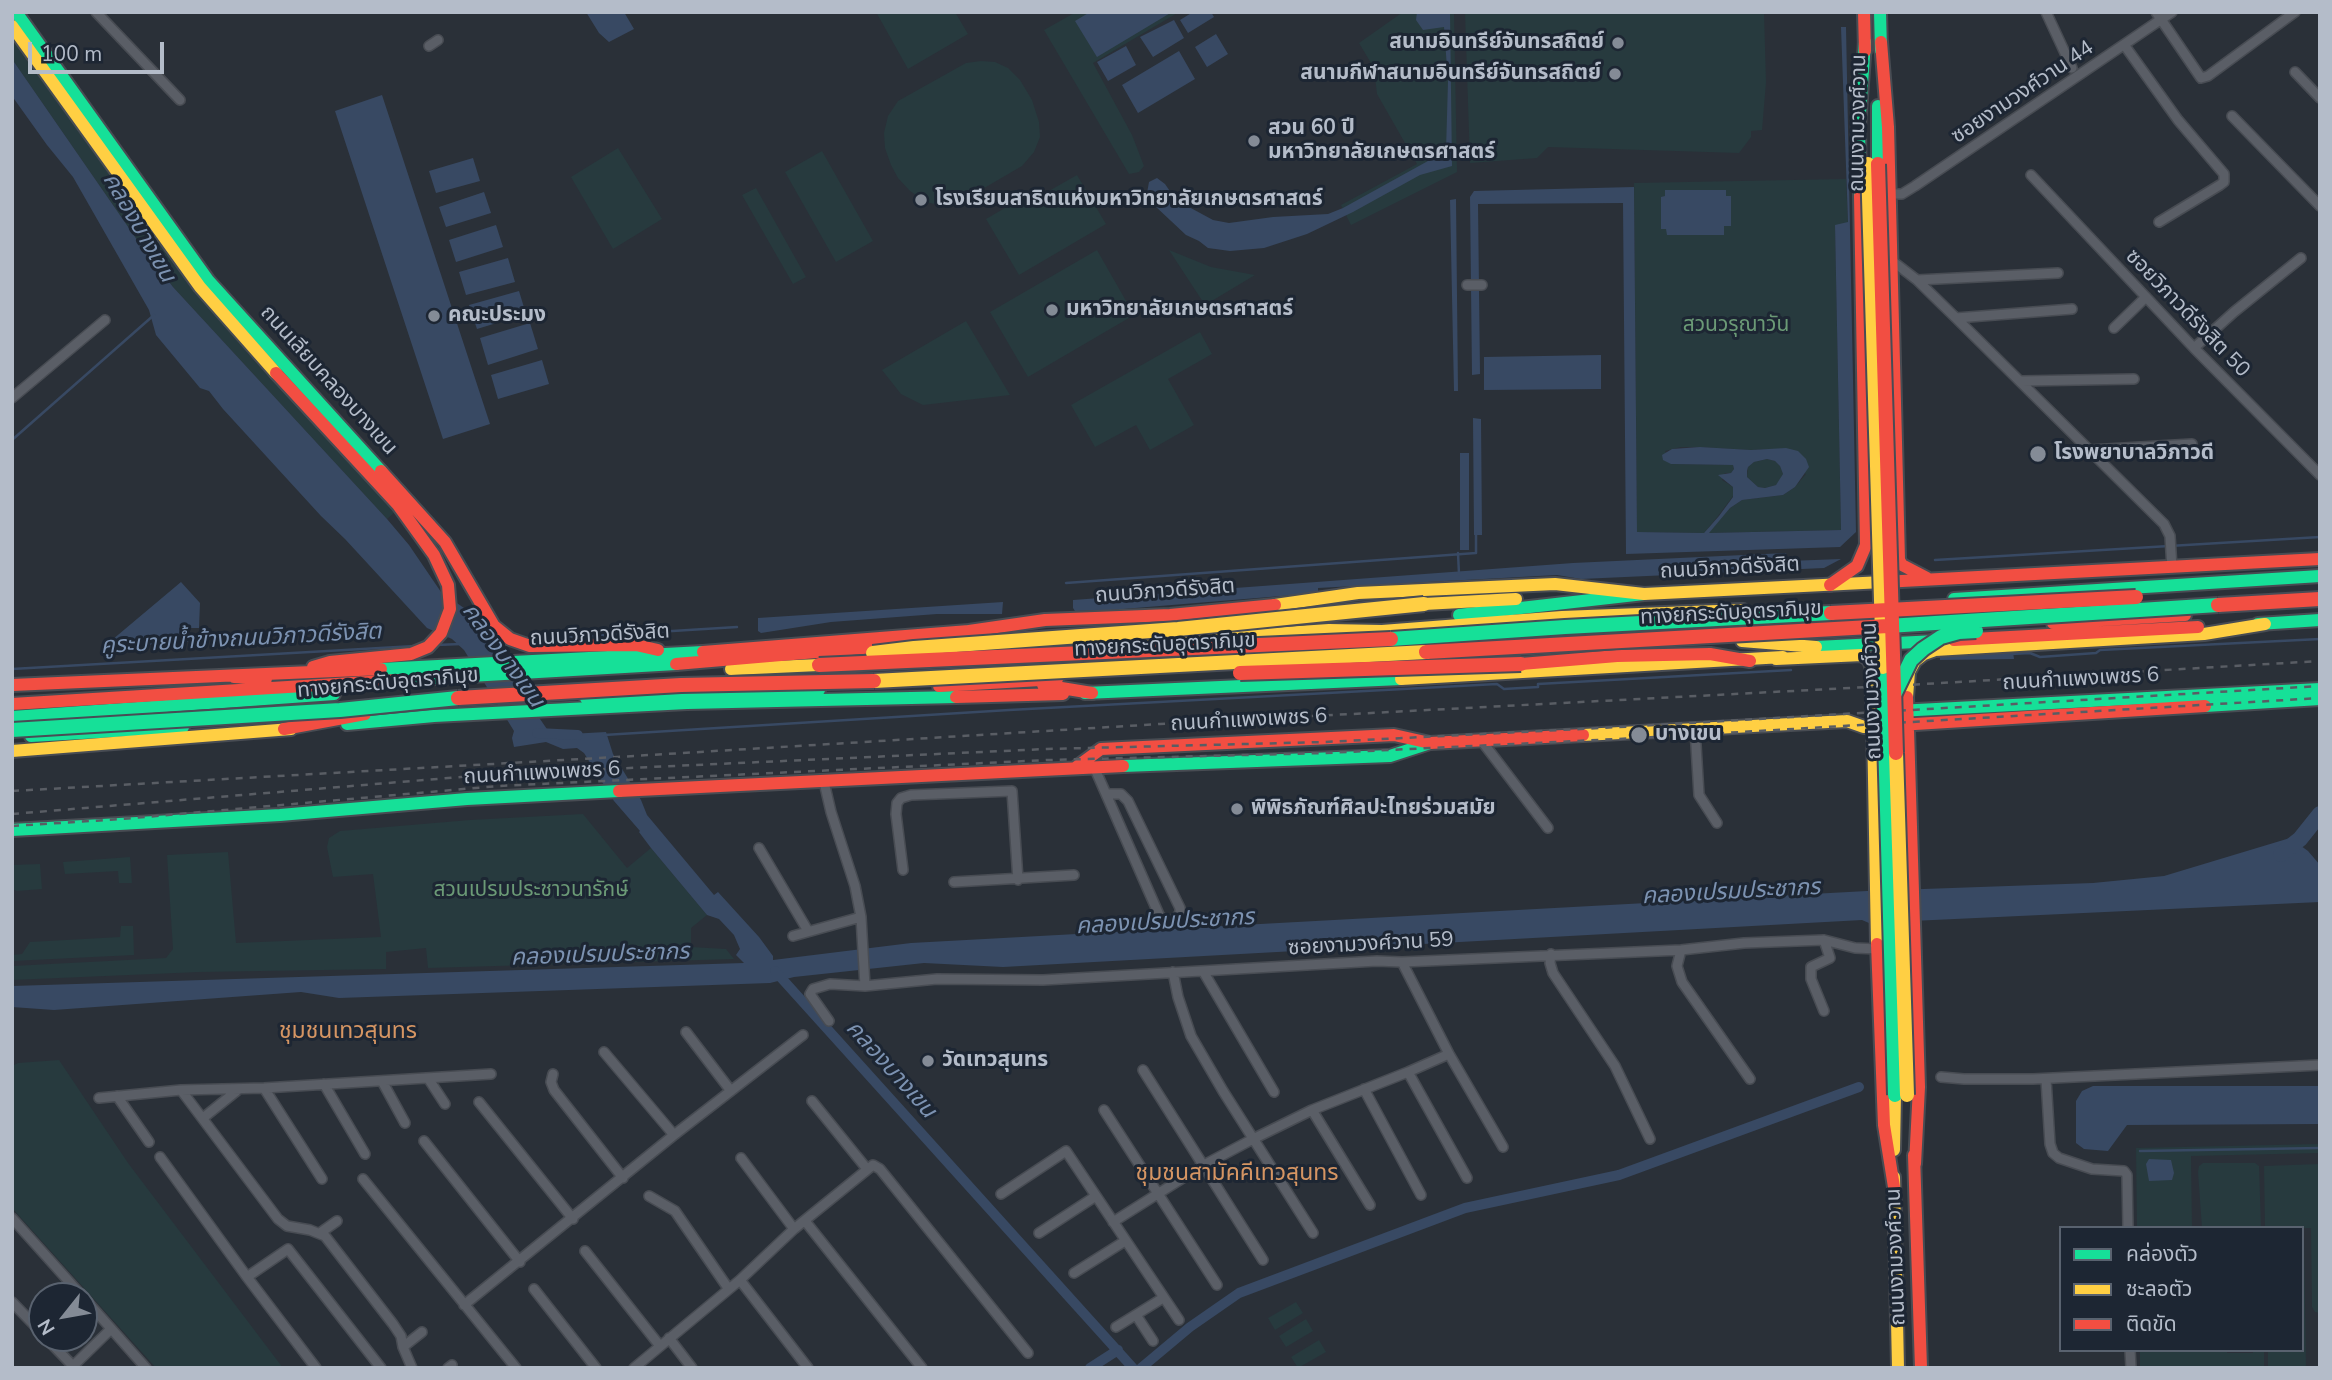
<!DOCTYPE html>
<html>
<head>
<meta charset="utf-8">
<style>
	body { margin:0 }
	#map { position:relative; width:2332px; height:1380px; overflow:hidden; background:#2a3038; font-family:"Nunito Sans","Noto Sans Thai",sans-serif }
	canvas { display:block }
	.frame { position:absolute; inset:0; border:14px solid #b4bcc9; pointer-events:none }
	.legend { position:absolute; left:2059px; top:1226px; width:245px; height:126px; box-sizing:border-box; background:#1d2633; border:2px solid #59626f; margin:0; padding:9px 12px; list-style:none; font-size:21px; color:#b4bcc9 }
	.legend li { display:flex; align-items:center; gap:14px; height:35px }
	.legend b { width:35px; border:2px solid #59626f }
	.north { position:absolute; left:28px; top:1282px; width:70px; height:70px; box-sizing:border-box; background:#1d2633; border:2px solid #59626f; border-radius:50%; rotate:239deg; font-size:19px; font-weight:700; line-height:28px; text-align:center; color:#b4bcc9 }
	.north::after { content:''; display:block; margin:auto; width:24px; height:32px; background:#848b96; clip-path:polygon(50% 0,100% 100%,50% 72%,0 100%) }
	.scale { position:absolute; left:28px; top:42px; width:136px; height:32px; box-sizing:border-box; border:4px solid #b4bcc9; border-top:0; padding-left:9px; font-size:21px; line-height:24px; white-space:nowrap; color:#b4bcc9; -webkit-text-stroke:5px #1d2633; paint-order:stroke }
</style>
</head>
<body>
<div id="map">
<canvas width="2332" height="1380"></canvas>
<div class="frame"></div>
<ul class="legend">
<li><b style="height:9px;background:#16e098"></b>คล่องตัว</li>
<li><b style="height:9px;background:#ffcf43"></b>ชะลอตัว</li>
<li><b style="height:9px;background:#f24e42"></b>ติดขัด</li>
</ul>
<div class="north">N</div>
<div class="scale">100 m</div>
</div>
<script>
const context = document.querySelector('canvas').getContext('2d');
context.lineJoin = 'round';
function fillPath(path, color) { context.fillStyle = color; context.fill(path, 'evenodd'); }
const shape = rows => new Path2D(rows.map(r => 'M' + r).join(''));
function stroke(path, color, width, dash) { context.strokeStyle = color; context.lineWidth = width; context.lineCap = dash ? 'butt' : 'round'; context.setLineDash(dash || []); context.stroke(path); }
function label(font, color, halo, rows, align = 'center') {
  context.font = font + ' "Nunito Sans","Noto Sans Thai",sans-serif'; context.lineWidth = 6; context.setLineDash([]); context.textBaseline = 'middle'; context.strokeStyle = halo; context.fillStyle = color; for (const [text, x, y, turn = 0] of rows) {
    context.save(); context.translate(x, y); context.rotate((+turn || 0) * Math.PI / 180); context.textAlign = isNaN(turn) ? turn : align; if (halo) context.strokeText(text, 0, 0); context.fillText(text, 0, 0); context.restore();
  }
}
const green = shape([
	[876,12,955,12,968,34,908,69],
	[1076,12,1179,12,1093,63,1132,135,1144,166,1139,172,1129,174,1044,30],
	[1403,12,1454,12,1457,172,1351,225,1341,205,1417,164,1377,94,1374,68,1359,43],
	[1465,12,1764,12,1766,82,1762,130,1751,131,1751,137,1739,153,1548,147,1537,158,1470,163],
	[12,40,155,235,211,306,397,510,387,519,173,287,142,247,12,59],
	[981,61,995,62,1008,68,1020,80,1032,100,1039,122,1040,137,1034,152,1022,166,955,205,939,205,926,202,910,191,898,178,891,165,885,148,884,133,888,116,898,101,966,63],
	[618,148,662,219,613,249,571,177],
	[822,151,873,241,836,262,785,172],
	[1077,175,1106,224,1019,275,986,219,1029,194,1033,200],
	[1846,179,1848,223,1835,226,1841,530,1708,533,1730,508,1742,500,1783,495,1795,487,1806,474,1768,449,1751,450,1700,447,1681,447,1665,451,1671,464,1733,465,1734,469,1731,473,1725,473,1722,480,1733,487,1733,496,1718,516,1704,533,1637,532,1634,183],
	[756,188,806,277,793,284,742,195],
	[1097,250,1134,315,1028,377,990,312],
	[1169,250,1211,267,1255,275,1205,305],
	[966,321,1010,395,923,405,901,394,882,370],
	[1200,332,1212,354,1168,379,1194,425,1150,450,1136,425,1095,447,1071,405],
	[1767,459,1775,461,1780,466,1783,474,1780,482,1776,485,1765,488,1758,487,1747,477,1748,467,1754,462],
	[583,814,627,868,651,848,707,915,691,928,691,947,726,949,734,959,428,968,426,948,386,952,386,969,199,972,12,980,12,966,166,958,173,949,167,855,228,852,236,943,381,937,373,874,333,877,327,847,329,838,340,831,470,820],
	[130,857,132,883,119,883,118,871,65,874,63,862],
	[40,864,42,889,17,891,12,889,12,865],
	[121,926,133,926,134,955,12,961,12,955,22,954,30,942,120,937],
	[59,1060,128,1163,283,1368,156,1368,12,1208,12,1066,18,1063],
	[2320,1144,2320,1153,2191,1156,2192,1228,2137,1228,2136,1148],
	[2203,1163,2255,1163,2259,1166,2261,1228,2202,1228,2198,1172,2199,1166],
	[2320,1164,2320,1313,2315,1312,2312,1307,2311,1228,2265,1228,2264,1166],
	[2302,1239,2304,1239,2306,1368,2268,1368,2268,1350,2302,1350],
	[1296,1302,1303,1313,1275,1330,1268,1318],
	[1306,1319,1313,1331,1286,1347,1279,1336],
	[1319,1340,1326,1352,1298,1368,1291,1357],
	[2140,1350,2227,1350,2227,1353,2253,1353,2253,1350,2264,1350,2264,1368,2140,1368]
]);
const water = shape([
	[586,12,624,12,634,29,609,42,599,33],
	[1090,12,1172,12,1097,57,1075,21],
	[1193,12,1211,12,1214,17,1188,33,1180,20],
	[1417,12,1450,12,1452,166,1420,175,1353,212,1307,234,1264,248,1230,251,1208,248,1199,241,1186,235,1155,206,1147,193,1149,182,1157,178,1165,184,1176,200,1213,220,1229,223,1273,217,1328,214,1343,208,1446,151,1448,81,1444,27,1423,30,1416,20],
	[1174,20,1184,38,1153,57,1140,37],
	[1841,27,1846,27,1856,532,1840,547,1626,554,1623,203,1478,204,1480,374,1472,375,1470,197,1474,191,1634,187,1637,532,1704,533,1719,516,1733,497,1733,487,1718,475,1731,473,1734,469,1733,465,1671,464,1663,460,1662,455,1672,449,1700,447,1751,450,1786,448,1798,451,1806,459,1809,467,1795,487,1783,495,1742,500,1730,508,1709,533,1841,530,1835,225,1848,222],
	[1767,459,1775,461,1780,466,1783,474,1776,485,1765,488,1758,487,1747,477,1747,471,1748,467,1754,462],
	[1216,34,1228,54,1207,67,1195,47],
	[1126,46,1136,65,1108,81,1097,62],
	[1179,51,1195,79,1138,113,1122,85],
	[12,59,142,247,173,287,387,519,409,545,441,592,464,608,551,735,606,732,613,754,641,800,647,815,714,895,718,892,759,937,773,956,773,960,911,943,1867,891,2093,883,2164,876,2290,838,2308,851,2320,865,2320,902,1869,923,1862,920,1003,967,924,963,794,977,770,983,339,998,301,992,54,1010,12,1007,12,986,744,963,736,955,740,949,734,935,719,919,707,915,651,848,639,832,640,831,614,801,584,753,577,748,563,749,546,742,514,747,512,738,514,731,464,650,452,639,427,628,345,539,321,516,223,409,209,391,200,388,156,335,149,310,73,177,47,145,12,96],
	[382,95,490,424,443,439,335,111],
	[473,158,480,181,436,193,429,171],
	[1665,190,1726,190,1726,196,1731,196,1731,226,1724,226,1724,235,1667,235,1666,229,1661,229,1661,197,1665,196],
	[484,192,491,213,446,227,439,207],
	[1456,199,1458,391,1454,391,1450,200],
	[496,225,503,247,456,262,449,240],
	[508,258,515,282,466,295,459,272],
	[519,291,526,314,477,329,469,305],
	[530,323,538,349,488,365,480,338],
	[1601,355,1601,389,1484,390,1484,357],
	[542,360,549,384,498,399,491,375],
	[1473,418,1481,419,1482,535,1474,535],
	[1460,453,1469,453,1469,550,1460,550],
	[1786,553,1788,561,1841,559,1824,568,1581,579,1557,575,1318,588,1318,593,1111,610,1075,611,1073,608,1073,600,1573,563],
	[181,582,200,603,199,628,189,628,188,642,106,648,106,645],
	[1003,602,1002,614,937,614,831,622,761,633,758,631,758,618],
	[2013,652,2014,659,1940,660,1940,657],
	[2093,1086,2320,1086,2320,1124,2127,1125,2108,1151,2084,1149,2076,1143,2076,1101,2082,1091],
	[2149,1159,2171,1160,2174,1173,2172,1180,2149,1181,2146,1164]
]);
const stream = shape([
	[12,440,154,315],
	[1458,553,1459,574],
	[1935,560,2320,537],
	[1066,583,1476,553,1476,534],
	[527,640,737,627],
	[485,642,506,641],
	[436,645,461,644],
	[2011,654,2030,653,2040,657,2096,653,2100,650,2320,639],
	[12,669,415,646],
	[604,735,1009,710,1497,684,1504,689,1538,687,1538,684,1791,670],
	[2140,1151,2320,1148]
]);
const canal = shape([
	[537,733,578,735],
	[775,971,1133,1368],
	[1090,1368,1118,1350],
	[1141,1368,1190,1327,1239,1293,1465,1208,1619,1175,1859,1087]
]);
const river = shape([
	[2281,854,2300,839,2320,814]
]);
const street = shape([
	[96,12,180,100],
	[2046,12,2072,68],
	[2156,12,2201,78,2208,76,2295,12],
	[429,46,438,40],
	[2125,46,2178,120,2224,174,2224,182,2220,185,2159,222],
	[2295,72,2320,98],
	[2232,116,2320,206],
	[2031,175,2194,348,2320,475],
	[1889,194,1902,194,1915,186,2172,12],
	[1891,260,1917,280,1956,318,2164,524,2170,536,2172,568],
	[1917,280,2058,273],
	[1467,285,1482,285],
	[1956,318,2072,309],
	[2114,328,2146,297],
	[2194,348,2234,312,2301,258],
	[2022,381,2134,379],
	[12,398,105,320],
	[2090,450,2192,444],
	[1695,729,1699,795,1717,823],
	[1481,740,1548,828],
	[1095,769,1106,794],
	[824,782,831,812,855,886,861,917,865,986],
	[1106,794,1121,794,1128,801,1180,908,1180,913,1176,918,1169,921,1160,917,1106,794],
	[759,848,808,931],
	[903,870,896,814,897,803,901,798,911,795,1012,791,1018,880],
	[954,882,1074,875],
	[793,936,861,917],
	[1824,940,1830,958,1811,967,1811,979,1824,1011],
	[1681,950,1677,966,1682,982,1750,1079],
	[1551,954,1550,963,1553,973,1615,1066,1650,1139],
	[1402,962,1449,1054,1503,1147],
	[1203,971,1274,1092],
	[1173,972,1178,997,1191,1036,1223,1091,1313,1233],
	[829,1021,810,994,813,989,830,984,865,986,937,979,1043,980,1377,961,1402,962,1681,950,1744,943,1824,940,1855,948,1878,949],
	[686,1032,731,1091],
	[604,1052,674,1135],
	[1143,1070,1263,1260],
	[1408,1072,1467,1178],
	[553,1074,551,1082,554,1090,623,1178],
	[1941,1077,1964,1079,2033,1079,2320,1065],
	[428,1078,445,1104],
	[2046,1079,2050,1144,2053,1153,2059,1158,2092,1169,2124,1171,2127,1175,2128,1228],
	[382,1081,405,1123],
	[324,1084,365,1154],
	[264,1088,322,1179],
	[1364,1089,1421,1195],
	[181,1090,278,1219,287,1226,310,1230,325,1236,393,1324,401,1336,403,1347,412,1368],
	[117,1096,149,1142],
	[99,1098,181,1090,264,1088,491,1074],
	[812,1101,867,1169],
	[479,1102,573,1219],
	[1104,1110,1217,1285],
	[1312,1110,1370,1205],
	[203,1118,239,1089],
	[424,1141,520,1262],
	[160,1157,247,1277,316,1368],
	[741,1158,794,1229],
	[363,1179,516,1368],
	[1001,1194,1066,1151,1179,1320],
	[649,1196,675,1211,728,1288],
	[12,1218,82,1296],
	[805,1221,922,1368],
	[1113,1222,1202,1166,1253,1139,1312,1110,1408,1072,1449,1054],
	[320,1233,337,1221],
	[1039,1233,1096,1196],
	[585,1251,660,1346],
	[1074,1273,1125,1241],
	[247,1277,288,1249,381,1368],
	[740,1280,808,1368],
	[534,1289,596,1368],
	[84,1298,146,1368],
	[12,1302,42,1333],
	[464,1305,674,1135,803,1035],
	[1136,1315,1153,1341],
	[1116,1327,1163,1298],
	[46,1338,73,1366],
	[669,1338,692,1368],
	[403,1347,422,1332],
	[2130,1350,2131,1368],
	[71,1368,111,1329],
	[448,1368,452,1365],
	[634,1368,740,1280,794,1229,873,1165,880,1169,1028,1353]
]);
const fast = shape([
	[16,12,208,280,381,471],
	[1880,12,1881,50],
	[1878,106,1878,164],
	[1860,196,1859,126,1865,42],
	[1954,599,2320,576],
	[1459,615,1644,594],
	[2258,624,2320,620],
	[969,631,986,642],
	[1807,650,1816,647,1936,641],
	[381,669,703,652],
	[401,680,676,664],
	[1085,693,1401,679],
	[586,698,819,690],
	[2205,706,2320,699],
	[1898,711,2320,689],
	[12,717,334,694],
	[347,724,434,716,687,703,956,697],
	[31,736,183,727],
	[1123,766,1390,756,1430,743],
	[12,830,280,815,467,799,619,791]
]);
const slow = shape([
	[12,26,200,287,276,373],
	[1424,604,1516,599],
	[1275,605,1358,593,1555,584,1644,594,1883,582],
	[1108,641,1182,640,1329,630,1382,631,1562,617,1743,610],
	[1742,641,1816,647],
	[1776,659,1862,655,1869,660,1872,669,1877,944],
	[731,669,819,665],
	[1401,679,1783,657],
	[1907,697,1909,672,1915,661,1924,654,1935,650,2204,634,2265,624],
	[1583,735,1847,721,1864,727,1881,726],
	[12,751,291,729],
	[1894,1150,1895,1095],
	[1894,1177,1898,1368]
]);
const jam = shape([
	[1864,12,1865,51],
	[1881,42,1888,127,1899,560,1902,565,1927,578],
	[276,373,398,505,434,555,448,585,450,609,441,633,428,647,411,654,330,662,313,667],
	[381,471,445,542,494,626,510,639,530,646,636,645,658,650],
	[1883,582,2320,559],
	[1830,585,1857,566,1866,545,1860,196],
	[2053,623,2185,615],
	[1954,640,2198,627],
	[703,652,969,631,1045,620,1170,615,1275,605],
	[676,664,886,646],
	[1521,664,1617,656,1710,654,1750,661],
	[234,677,266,679],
	[12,685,381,669],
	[1043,685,1092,693],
	[939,686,1057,679],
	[956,697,1063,694],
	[1907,697,1919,1087,1915,1164],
	[12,704,401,680],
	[1899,725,2205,706],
	[284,729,365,714],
	[1075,768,1101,749,1394,735,1430,743,1583,735],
	[619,791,1123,766],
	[1877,944,1884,1125,1894,1187],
	[1914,1155,1921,1368]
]);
const rail = shape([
	[12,791,617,757,1160,724,1907,685,2320,661],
	[12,814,497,774,1047,749,1325,742,1639,726,2320,686],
	[12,826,122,819,498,786,1048,760,1326,753,1639,738,2320,698]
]);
const fastBridge = shape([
	[1888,626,2218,605],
	[1391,639,1565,627,1831,613],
	[1883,667,1895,1095],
	[1895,693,1911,660,1923,649,1941,637,1959,632,1976,631],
	[12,730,340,710,458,698]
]);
const slowBridge = shape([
	[1868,164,1883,667],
	[873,653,914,648,1178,629,1424,604],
	[874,681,1426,652],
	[1896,753,1907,1095]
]);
const jamBridge = shape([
	[1878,164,1896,753],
	[2218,605,2320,599],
	[1831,613,2136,597],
	[1426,652,1888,626],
	[819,665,1391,639],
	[1240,673,1521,664],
	[458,698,681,685,874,681]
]);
const markers = [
	[1618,43,7,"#848b96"],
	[1615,74,7,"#848b96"],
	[1254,141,7,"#848b96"],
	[921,200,7,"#848b96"],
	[1052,310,7,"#848b96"],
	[434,316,7,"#848b96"],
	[2038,454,9,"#848b96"],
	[1639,735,9,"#848b96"],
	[1237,809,7,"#848b96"],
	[928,1061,7,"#848b96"]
];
const poiNames = [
	["สนามอินทรีย์จันทรสถิตย์",1604,43,"right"],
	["สนามกีฬาสนามอินทรีย์จันทรสถิตย์",1601,74,"right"],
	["สวน 60 ปี",1268,129],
	["มหาวิทยาลัยเกษตรศาสตร์",1268,153],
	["โรงเรียนสาธิตแห่งมหาวิทยาลัยเกษตรศาสตร์",935,200],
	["มหาวิทยาลัยเกษตรศาสตร์",1066,310],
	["คณะประมง",448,316],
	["โรงพยาบาลวิภาวดี",2054,454],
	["บางเขน",1655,735],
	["พิพิธภัณฑ์ศิลปะไทยร่วมสมัย",1251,809],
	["วัดเทวสุนทร",942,1061]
];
const streetNames = [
	["ซอยงามวงศ์วาน 44",2023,93,-34],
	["ถนนงามวงศ์วาน",1859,123,-89],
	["ซอยวิภาวดีรังสิต 50",2187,314,46],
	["ถนนเลียบคลองบางเขน",328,381,48],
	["ถนนวิภาวดีรังสิต",1730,569,-3],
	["ถนนวิภาวดีรังสิต",1165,592,-4],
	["ทางยกระดับอุตราภิมุข",1731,614,-3],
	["ถนนวิภาวดีรังสิต",600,636,-3],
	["ทางยกระดับอุตราภิมุข",1165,646,-3],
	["ถนนกำแพงเพชร 6",2081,680,-3],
	["ทางยกระดับอุตราภิมุข",388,684,-5],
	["ถนนงามวงศ์วาน",1873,691,-92],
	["ถนนกำแพงเพชร 6",1249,721,-3],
	["ถนนกำแพงเพชร 6",542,774,-3],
	["ซอยงามวงศ์วาน 59",1371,945,-3],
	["ถนนงามวงศ์วาน",1897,1257,-92]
];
const parkNames = [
	["สวนวรุณาวัน",1736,326],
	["สวนเปรมประชาวนารักษ์",531,891]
];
const waterNames = [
	["คลองบางเขน",138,228,60],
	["คูระบายน้ำข้างถนนวิภาวดีรังสิต",241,640,-3],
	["คลองบางเขน",502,656,54],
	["คลองเปรมประชากร",1731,893,-3],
	["คลองเปรมประชากร",1165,923,-3],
	["คลองเปรมประชากร",600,956,-2],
	["คลองบางเขน",890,1070,48]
];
const neighbourhoodNames = [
	["ชุมชนเทวสุนทร",348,1032],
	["ชุมชนสามัคคีเทวสุนทร",1237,1174]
];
fillPath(green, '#273a3e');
fillPath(water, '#384963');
stroke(stream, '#384963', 2.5);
stroke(canal, '#384963', 10);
stroke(river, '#384963', 16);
stroke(street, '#484c53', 12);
stroke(fast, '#484c53', 16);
stroke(slow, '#484c53', 16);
stroke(jam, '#484c53', 16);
stroke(street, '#5a5e66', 9);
stroke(fast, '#16e098', 12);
stroke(slow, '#ffcf43', 12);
stroke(jam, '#f24e42', 12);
stroke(rail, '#595d64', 2.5, [7, 7]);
stroke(fastBridge, '#484c55', 18, []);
stroke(slowBridge, '#484c55', 18, []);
stroke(jamBridge, '#484c55', 18, []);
stroke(fastBridge, '#16e098', 14);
stroke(slowBridge, '#ffcf43', 14);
stroke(jamBridge, '#f24e42', 14);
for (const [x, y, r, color] of markers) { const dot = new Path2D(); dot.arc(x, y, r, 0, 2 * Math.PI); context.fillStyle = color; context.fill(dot); stroke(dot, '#1d2633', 2.5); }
label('bold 21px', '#b4bcc9', '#1d2633', poiNames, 'left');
label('21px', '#b4bcc9', '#1d2633', streetNames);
label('21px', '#6b9a76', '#1d2633', parkNames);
label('italic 23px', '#7c92b1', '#1d2633', waterNames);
label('23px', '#d59563', '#1d2633', neighbourhoodNames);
</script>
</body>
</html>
